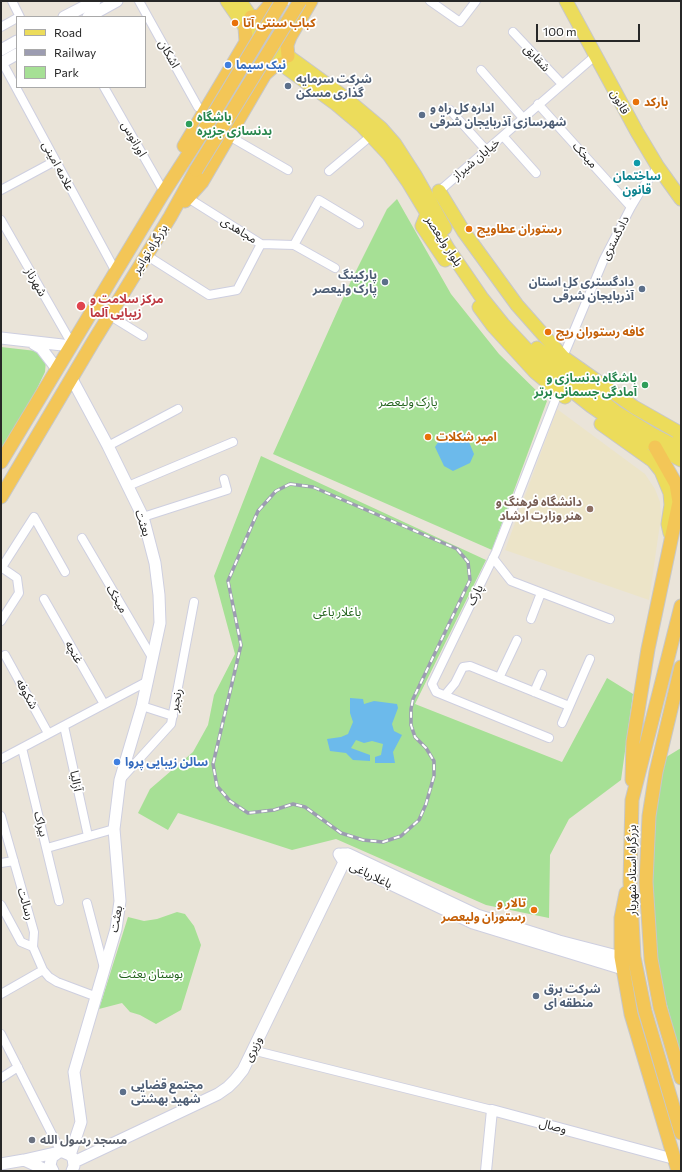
<!DOCTYPE html>
<html>
<head>
<meta charset="utf-8">
<style>
	body { margin:0 }
	#map { position:relative; width:682px; height:1172px; overflow:hidden; background:#eae4d9; font-family:Commissioner,sans-serif }
	canvas { display:block }
	.frame { position:absolute; inset:0; border:2px solid #272727; pointer-events:none }
	.legend { position:absolute; left:16px; top:16px; width:130px; height:72px; box-sizing:border-box; background:#fff; border:1px solid #a9a9a9; margin:0; padding:5px 7px; list-style:none; font-size:12px; color:#272727 }
	.legend li { display:flex; align-items:center; gap:8px; height:20px }
	.legend b { width:20px; border:1px solid #a9a9a9 }
	.scale { position:absolute; left:536px; top:24px; width:104px; height:18px; box-sizing:border-box; border:2px solid #272727; border-top:0; padding-left:5px; font-size:12px; line-height:14px; white-space:nowrap; color:#272727; -webkit-text-stroke:3px #fff; paint-order:stroke }
</style>
</head>
<body>
<div id="map">
<canvas width="682" height="1172"></canvas>
<div class="frame"></div>
<ul class="legend">
<li><b style="height:5px;background:#ecdc5b"></b>Road</li>
<li><b style="height:5px;background:#9c9cb1"></b>Railway</li>
<li><b style="height:11px;background:#a6e095"></b>Park</li>
</ul>
<div class="scale">100 m</div>
</div>
<script>
const context = document.querySelector('canvas').getContext('2d');
context.lineJoin = 'round';
function fillPath(path, color) { context.fillStyle = color; context.fill(path, 'evenodd'); }
const shape = rows => new Path2D(rows.map(r => 'M' + r).join(''));
function stroke(path, color, width, dash) { context.strokeStyle = color; context.lineWidth = width; context.lineCap = dash ? 'butt' : 'round'; context.setLineDash(dash || []); context.stroke(path); }
function label(font, color, halo, rows, align = 'center') {
  context.font = font + ' Commissioner,"Noto Sans Arabic",sans-serif'; context.lineWidth = 3.5; context.setLineDash([]); context.textBaseline = 'middle'; context.strokeStyle = halo; context.fillStyle = color; for (const [text, x, y, turn = 0] of rows) {
    context.save(); context.translate(x, y); context.rotate((+turn || 0) * Math.PI / 180); context.textAlign = isNaN(turn) ? turn : align; if (halo) context.strokeText(text, 0, 0); context.fillText(text, 0, 0); context.restore();
  }
}
const education = shape([
	[557,409,645,474,655,489,660,502,661,517,649,600,505,550]
]);
const green = shape([
	[397,199,451,294,499,354,547,401,492,550,273,454,350,283,387,209],
	[1,347,36,351,46,360,45,372,22,419,1,452],
	[261,456,486,560,415,704,562,762,607,678,633,694,621,780,569,819,550,855,549,918,486,905,336,839,292,850,178,813,168,830,138,813,150,789,193,752,208,725,214,695,235,654,214,576],
	[681,748,681,1057,656,964,650,884,653,821,663,759],
	[177,912,185,914,194,926,201,945,181,1010,156,1024,140,1015,130,1012,122,1003,99,1009,128,917,144,921,157,919]
]);
const water = shape([
	[457,431,466,435,474,454,470,463,453,471,444,466,435,447,440,439],
	[350,698,363,699,364,704,374,701,397,704,398,708,392,724,394,731,402,735,393,752,395,763,375,763,375,757,381,755,383,744,372,741,364,743,356,740,351,748,370,755,370,761,353,760,346,753,330,751,327,739,341,737,348,734,353,722,350,713]
]);
const minor = shape([
	[12,1,20,17],
	[139,1,198,107],
	[430,1,460,22,476,1],
	[1,27,17,18],
	[513,32,562,84],
	[1,60,116,272],
	[481,70,523,118],
	[104,87,164,192],
	[538,104,631,207],
	[450,110,486,150],
	[229,136,288,170],
	[503,136,536,173],
	[329,171,372,135],
	[1,190,55,161],
	[437,193,595,56],
	[188,198,261,244,294,245,335,268],
	[1,220,72,344],
	[294,245,319,200,359,224],
	[146,255,209,295,237,290,261,244],
	[109,315,143,336],
	[563,357,604,259,631,207,643,187,658,167],
	[108,446,178,409],
	[128,486,233,442],
	[143,517,227,490,224,479],
	[82,538,153,659],
	[493,558,511,581,610,619],
	[1,567,17,578,19,593,1,621],
	[2,567,34,517,65,572],
	[44,599,104,704],
	[531,619,541,593],
	[5,655,48,733],
	[499,678,517,640],
	[534,692,542,674],
	[445,695,455,683,463,667,470,666,569,706],
	[142,706,173,716],
	[562,723,590,659],
	[64,726,88,836],
	[549,738,436,692,432,684,496,552,560,388],
	[22,748,59,901],
	[1,759,148,681],
	[121,779,171,724,194,602],
	[1,816,34,932,33,947,43,970,49,977,57,982,97,997],
	[47,848,114,829],
	[1,863,14,861],
	[87,903,104,968],
	[1,905,21,942,33,947],
	[1,994,43,970],
	[1,1034,61,1152],
	[252,1050,492,1110],
	[1,1078,18,1067]
]);
const tertiary = shape([
	[486,1171,492,1110,674,1159]
]);
const secondary = shape([
	[64,17,95,1],
	[88,17,117,1],
	[1,50,17,41],
	[1,63,17,54],
	[1,338,71,346],
	[34,344,41,348,57,369],
	[339,854,344,862,473,923,623,969],
	[342,854,348,854,477,915,559,941,621,957],
	[70,1155,81,1122,74,1072,116,929,120,901,114,829,120,780,142,706,160,623,159,595,155,563,143,517,108,446,72,379],
	[24,1160,48,1171],
	[74,1162,218,1094,228,1087,235,1080,243,1070,348,854],
	[1,1164,24,1160,59,1152],
	[53,1171,50,1165,52,1157,59,1152,63,1152,70,1155,73,1158,74,1166,72,1171]
]);
const primary = shape([
	[227,1,245,27,263,49,281,64,336,104,361,125,389,155,408,182,449,250,482,298,503,324,532,355,562,383,591,406,623,428,681,460],
	[240,1,251,17,270,39,288,56,343,96,381,128,395,144,415,175,445,228],
	[566,1,637,132,658,167,681,199],
	[439,191,464,232,517,305,563,357,634,407,678,432,681,440],
	[427,214,422,226,445,260],
	[479,307,493,326,535,372,565,397],
	[537,348,563,371,616,412,652,434,681,449],
	[601,424,653,461,661,471,670,493,671,505,668,524,670,533]
]);
const trunk = shape([
	[267,8,271,17,278,24,286,27,294,27],
	[251,17,260,16,267,8,271,3],
	[288,56,287,45,290,37,311,1],
	[184,146,246,42,245,27],
	[185,201,202,182,265,74,273,67,281,64],
	[1,462,162,195,202,133],
	[1,497,93,342,170,217,196,170],
	[681,606,632,800,630,882,634,957,645,1011,681,1133],
	[681,667,656,772,649,816,646,882,651,959,660,1007,681,1078],
	[632,780,633,742,648,649,679,502,676,484,655,447],
	[626,893,621,918,621,957,631,1014,678,1171]
]);
const rail = shape([
	[290,484,313,487,457,549,468,562,470,580,413,699,411,709,411,725,415,737,426,748,434,761,434,776,426,804,419,820,401,836,383,842,363,840,341,833,305,807,293,804,274,810,248,813,230,801,217,786,213,764,241,645,228,581,258,511,276,491,290,484]
]);
const trunkBridge = shape([
	[202,133,282,1],
	[196,170,300,1]
]);
const markers = [
	[235,23,4,"#e8710a"],
	[228,65,4,"#3f7fe0"],
	[288,86,4,"#5c6f8a"],
	[636,102,4,"#e8710a"],
	[422,115,4,"#5c6f8a"],
	[189,124,4,"#2e9e5b"],
	[637,163,4,"#0f9aa8"],
	[469,229,4,"#e8710a"],
	[385,282,4,"#5c6f8a"],
	[642,289,4,"#5c6f8a"],
	[81,306,5,"#e0444e"],
	[548,332,4,"#e8710a"],
	[645,385,4,"#2e9e5b"],
	[428,437,4,"#e8710a"],
	[590,509,4,"#8d6e63"],
	[117,762,4,"#3f7fe0"],
	[534,910,4,"#e8710a"],
	[536,996,4,"#5c6f8a"],
	[123,1092,4,"#5c6f8a"],
	[32,1140,4,"#6b7280"]
];
const foodNames = [
	["کباب سنتی آتا",243,23],
	["بارکد",644,102],
	["رستوران عطاویچ",477,229],
	["کافه رستوران ریچ",556,332],
	["امیر شکلات",436,437],
	["تالار و",526,903,"right"],
	["رستوران ولیعصر",526,917,"right"]
];
const streetNames = [
	["اشکان",169,54,61],
	["شقایق",537,58,47],
	["قانون",620,102,61],
	["اورانوس",134,139,60],
	["میخک",585,155,48],
	["خیابان شیراز",476,159,-40],
	["علامه امینی",58,166,62],
	["مجاهدی",239,230,32],
	["دادگستری",615,238,-63],
	["بلوار ولیعصر",444,241,57],
	["بزرگراه توانیر",150,249,-58],
	["شهرناز",36,282,60],
	["بعثت",143,523,72],
	["پارک",475,595,-64],
	["میخک",117,599,60],
	["غنچه",74,652,60],
	["شکوفه",27,694,61],
	["رنجبر",176,700,-79],
	["آزالیا",76,781,78],
	["بیراک",41,824,76],
	["بزرگراه استاد شهریار",632,870,-90],
	["باغلارباغی",371,875,26],
	["رسالت",26,904,74],
	["بعثت",116,919,-80],
	["وزیری",253,1049,-64],
	["وصال",553,1126,15]
];
const shopNames = [
	["نیک سیما",236,65],
	["سالن زيبايى پروا",125,762]
];
const serviceNames = [
	["شرکت سرمایه",296,79],
	["گذاری مسکن",296,93],
	["اداره کل راه و",430,108],
	["شهرسازی آذربایجان شرقی",430,122],
	["پارکینگ",377,275,"right"],
	["پارک ولیعصر",377,289,"right"],
	["دادگستری کل استان",634,282,"right"],
	["آذربایجان شرقی",634,296,"right"],
	["شرکت برق",544,989],
	["منطقه ای",544,1003],
	["مجتمع قضایی",131,1085],
	["شهید بهشتی",131,1099]
];
const leisureNames = [
	["باشگاه",197,117],
	["بدنسازی جزیره",197,131],
	["باشگاه بدنسازی و",637,378,"right"],
	["آمادگی جسمانی برتر",637,392,"right"]
];
const cultureNames = [
	["ساختمان",637,176],
	["قانون",637,190]
];
const healthNames = [
	["مرکز سلامت و",90,299],
	["زیبایی آلما",90,313]
];
const parkNames = [
	["پارک ولیعصر",408,402],
	["باغلار باغی",337,612],
	["بوستان بعثت",151,974]
];
const educationNames = [
	["دانشگاه فرهنگ و",582,502],
	["هنر وزارت ارشاد",582,516]
];
const worshipNames = [
	["مسجد رسول الله",40,1140]
];
fillPath(education, '#ece4c8');
fillPath(green, '#a6e095');
fillPath(water, '#6cbaeb');
stroke(minor, '#cecfe0', 10);
stroke(tertiary, '#cecfe0', 12);
stroke(secondary, '#cecfe0', 13);
stroke(primary, '#c7c7c7', 15);
stroke(trunk, '#c7c7c7', 15);
stroke(minor, '#fff', 8);
stroke(tertiary, '#fff', 10);
stroke(secondary, '#fff', 11);
stroke(primary, '#ecdc5b', 13);
stroke(trunk, '#f3c657', 13);
stroke(rail, '#9c9cb1', 3.5);
stroke(rail, '#fff', 2, [6]);
stroke(trunkBridge, '#c7c7c7', 15, []);
stroke(trunkBridge, '#f3c657', 13);
for (const [x, y, r, color] of markers) { const dot = new Path2D(); dot.arc(x, y, r, 0, 2 * Math.PI); context.fillStyle = color; context.fill(dot); stroke(dot, '#fff', 1.5); }
label('bold 12px', '#c56008', '#fff', foodNames, 'left');
label('12px', '#272727', '#fff', streetNames);
label('bold 12px', '#366cbe', '#fff', shopNames, 'left');
label('bold 12px', '#4e5e75', '#fff', serviceNames, 'left');
label('bold 12px', '#27864d', '#fff', leisureNames, 'left');
label('bold 12px', '#0d838f', '#fff', cultureNames);
label('bold 12px', '#be3a42', '#fff', healthNames, 'left');
label('12px', '#20611a', '#fff', parkNames);
label('bold 12px', '#785e54', '#fff', educationNames, 'right');
label('bold 12px', '#5b616d', '#fff', worshipNames, 'left');
</script>
</body>
</html>
